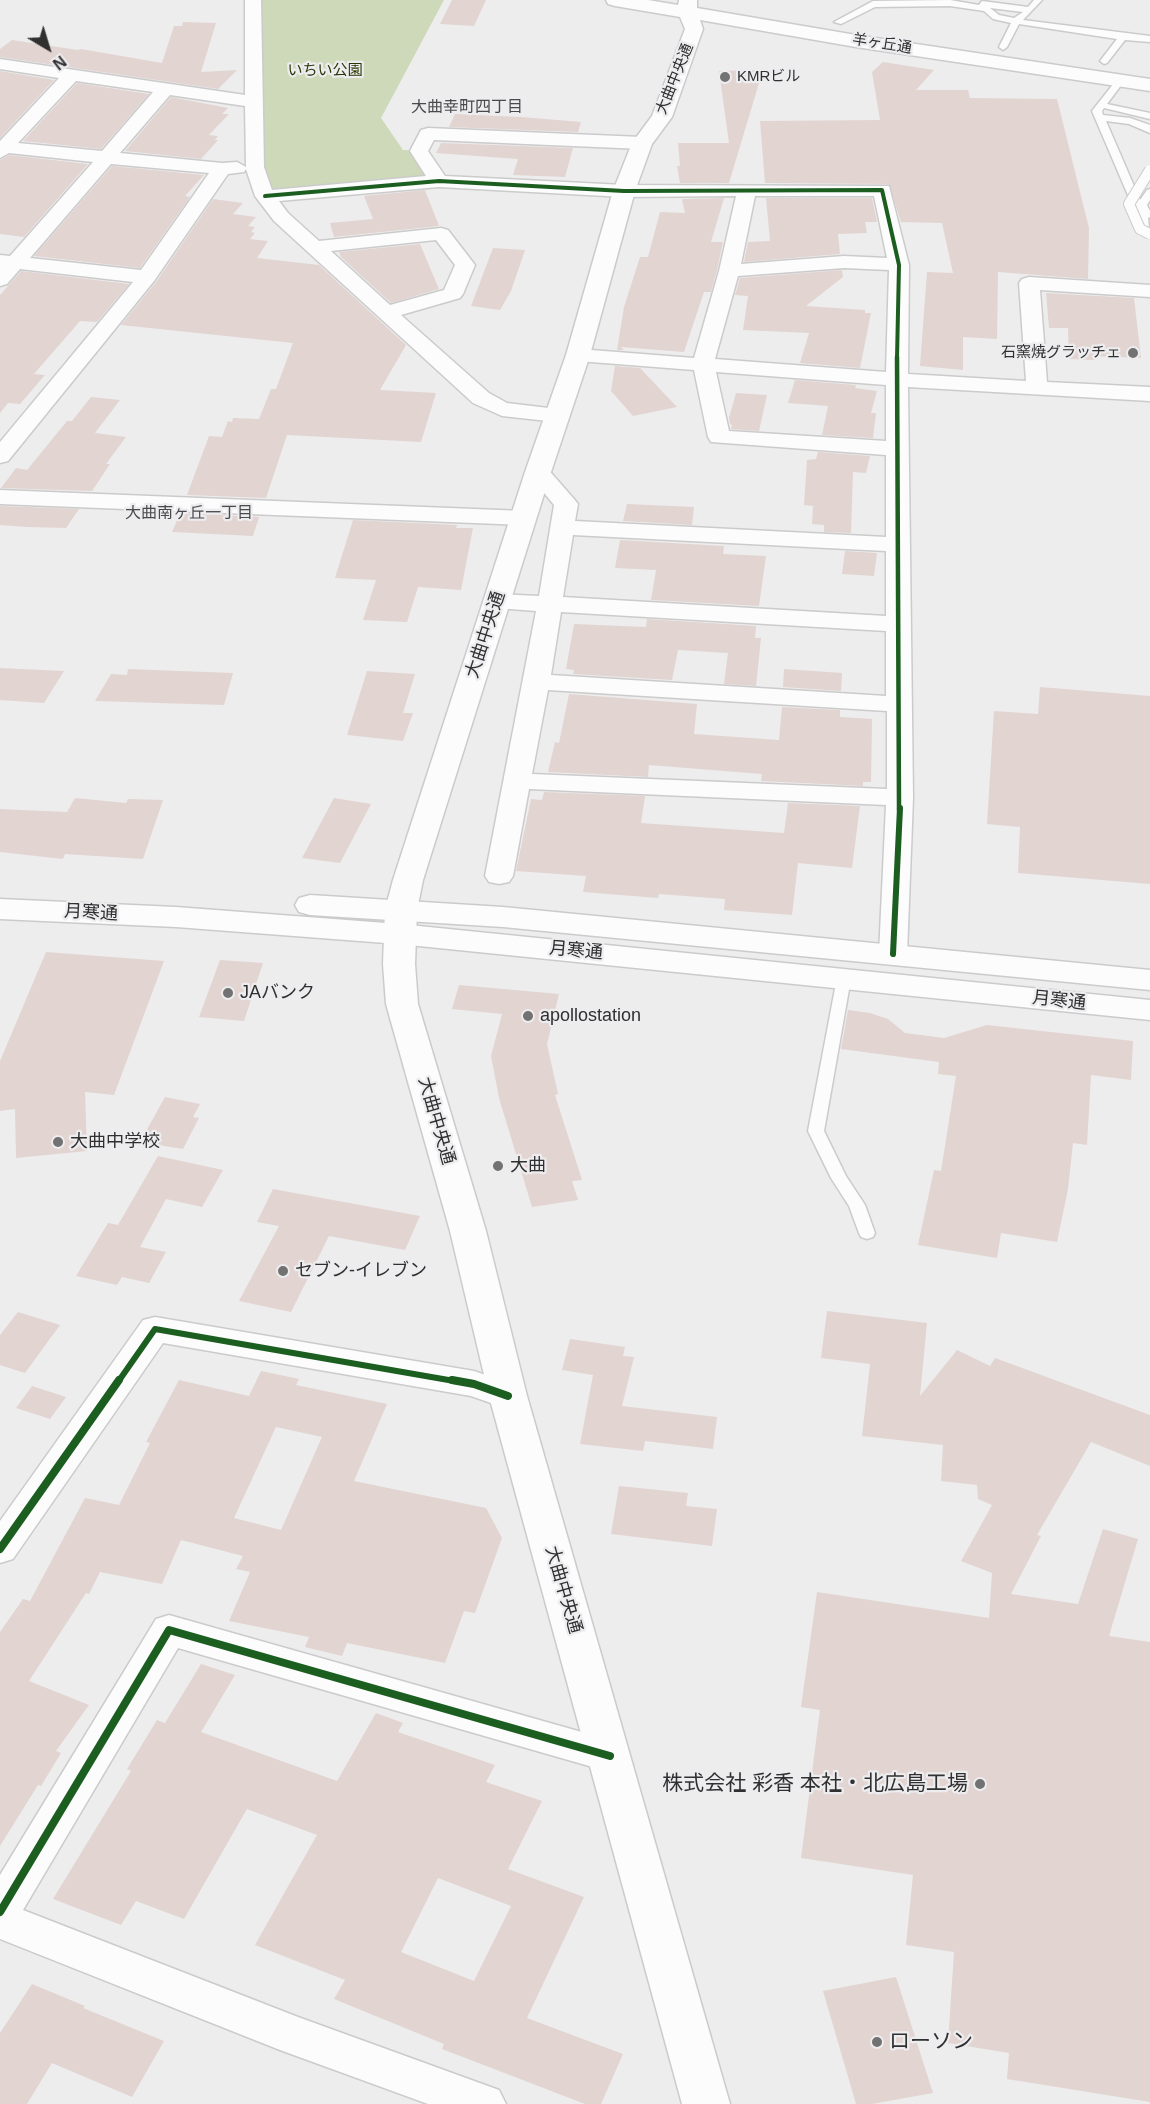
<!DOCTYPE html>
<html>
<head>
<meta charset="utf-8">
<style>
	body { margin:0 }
	#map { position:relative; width:1150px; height:2104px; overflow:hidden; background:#ededee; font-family:Helvetica,sans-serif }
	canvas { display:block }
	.north { position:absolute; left:18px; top:18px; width:60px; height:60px; -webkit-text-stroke:4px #edecef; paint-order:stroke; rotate:142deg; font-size:16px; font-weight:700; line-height:24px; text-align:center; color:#303031 }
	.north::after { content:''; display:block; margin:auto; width:21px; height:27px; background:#303031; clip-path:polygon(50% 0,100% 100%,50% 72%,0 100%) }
</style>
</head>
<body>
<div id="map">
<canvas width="1150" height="2104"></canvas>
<div class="north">N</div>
</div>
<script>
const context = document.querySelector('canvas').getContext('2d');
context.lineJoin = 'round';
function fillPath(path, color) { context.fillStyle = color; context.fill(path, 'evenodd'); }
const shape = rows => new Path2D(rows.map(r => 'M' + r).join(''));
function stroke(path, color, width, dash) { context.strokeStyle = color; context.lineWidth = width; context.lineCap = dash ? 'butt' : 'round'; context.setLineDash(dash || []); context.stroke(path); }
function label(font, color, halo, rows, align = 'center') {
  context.font = font + ' Helvetica,"Noto Sans JP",sans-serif'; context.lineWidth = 4.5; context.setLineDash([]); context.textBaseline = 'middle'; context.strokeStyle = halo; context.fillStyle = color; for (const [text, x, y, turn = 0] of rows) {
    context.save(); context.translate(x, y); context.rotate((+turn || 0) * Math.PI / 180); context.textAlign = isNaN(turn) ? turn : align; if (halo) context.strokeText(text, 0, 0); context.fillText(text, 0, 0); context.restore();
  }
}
const green = shape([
	[253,0,444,0,381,118,403,150,419,151,439,181,265,196]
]);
const building = shape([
	[452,0,486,0,474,26,440,24],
	[183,22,216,23,201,72,237,70,218,89,0,57,0,49,12,40,78,50,81,49,162,63,174,26,182,26],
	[883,62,934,70,916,90,968,90,970,98,1057,99,1089,228,1088,279,998,272,997,339,963,337,963,370,920,366,927,272,953,273,942,223,901,222,889,184,765,183,760,121,880,120,872,72],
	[755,70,759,83,729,183,680,183,677,166,680,166,678,143,729,143,719,71],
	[0,71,54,80,0,138],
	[77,83,149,94,101,149,23,141],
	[171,97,228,108,222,114,229,114,209,135,218,136,215,140,218,140,201,159,125,151],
	[455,114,521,117,581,122,578,132,449,127],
	[441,143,573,148,565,177,513,175,518,159,436,153],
	[9,155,88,164,24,237,0,234,0,160],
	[112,166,204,175,185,196,190,197,140,268,34,256],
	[425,190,439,226,334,237,330,223,373,219,364,196],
	[724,198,711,242,723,242,717,270,711,292,704,292,684,352,621,347,624,350,617,350,624,307,640,257,648,257,660,212,685,213,682,199],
	[766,198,872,198,877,222,865,222,867,233,838,234,840,254,744,262,748,242,770,241],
	[213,199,243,203,233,214,256,217,248,226,255,227,251,232,255,233,250,239,268,241,257,258,319,265,406,345,380,390,436,393,421,442,287,435,266,498,187,495,209,436,222,437,228,421,232,422,233,418,259,419,271,389,276,389,293,343,121,325,156,282],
	[420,244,439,289,391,303,341,257,339,252],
	[493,248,525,250,511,291,500,310,471,306],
	[842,270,843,277,806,306,865,310,865,313,871,313,860,368,800,363,809,333,743,330,748,296,735,295,740,278],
	[21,271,129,284,97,322,80,321,34,374,45,375,20,404,8,403,0,413,0,295],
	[1046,293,1134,298,1141,358,1094,356,1094,360,1069,359,1068,328,1049,328],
	[615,366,640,368,677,407,633,416,611,391],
	[795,380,856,385,855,388,877,391,871,413,876,413,873,438,822,435,828,406,788,403],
	[736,393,767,395,759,431,731,429,732,425,730,424,729,418],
	[91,397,120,400,95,433,126,437,106,464,110,464,92,491,1,488,16,468,27,470,67,421,72,421],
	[818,452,870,456,866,473,853,472,851,533,824,532,824,525,812,524,813,506,804,505,807,460,816,459],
	[627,504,694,507,692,525,623,521],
	[0,506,79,509,66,528,27,527,0,525],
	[180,513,259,517,253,536,172,532],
	[353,520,457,525,456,528,473,528,461,590,418,587,407,622,363,620,376,580,335,578],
	[620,540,724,546,723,554,766,556,759,606,651,600,656,570,615,568],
	[845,551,877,553,874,576,842,574],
	[647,619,756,626,755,638,761,638,756,686,724,684,728,653,678,650,672,680,573,674,574,670,566,669,574,624,646,627],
	[0,668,64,671,44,703,0,700],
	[128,669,233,673,224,705,95,701,111,674,127,675],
	[784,669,842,673,841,691,783,687],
	[367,671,415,674,403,713,413,713,403,741,347,735],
	[1040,687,1150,696,1150,884,1018,873,1020,827,987,824,994,711,1038,714],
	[569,694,697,704,694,734,779,740,782,707,840,710,840,717,872,719,871,782,863,782,863,786,761,781,762,774,649,765,648,777,548,772,555,742,559,743],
	[544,792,645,796,641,823,784,833,788,803,860,806,852,868,798,863,792,915,724,910,725,899,659,894,658,898,583,892,586,876,516,871,531,799,542,800],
	[75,798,126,803,128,799,163,800,143,859,65,854,63,859,0,852,0,809,67,812],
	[334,798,371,804,340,863,302,858],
	[46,952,164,961,114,1095,85,1092,87,1151,16,1158,15,1109,0,1111,0,1061],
	[220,960,263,963,244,1021,199,1017],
	[459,985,559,994,547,1044,558,1094,555,1095,582,1180,572,1181,578,1200,532,1207,499,1098,491,1056,502,1014,452,1009],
	[848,1010,870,1013,888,1019,905,1033,944,1038,987,1025,1133,1041,1131,1080,1091,1075,1087,1145,1073,1143,1068,1189,1057,1242,1001,1233,997,1258,918,1245,934,1170,941,1171,956,1076,938,1074,939,1062,841,1049],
	[165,1097,200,1104,193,1117,199,1118,183,1149,140,1142],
	[158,1156,223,1170,202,1207,166,1199,140,1247,166,1252,149,1283,122,1277,117,1285,76,1276,108,1223,118,1225],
	[273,1189,420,1216,405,1250,329,1236,291,1312,239,1301,279,1226,257,1222],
	[827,1311,927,1323,920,1396,957,1350,990,1366,995,1358,1150,1415,1150,1466,1091,1442,1037,1535,1041,1536,1011,1594,1078,1604,1103,1529,1138,1539,1109,1636,1150,1642,1150,2102,1007,2079,1009,2053,948,2043,954,1952,906,1945,913,1875,801,1858,820,1710,801,1707,817,1592,989,1618,992,1573,961,1561,992,1505,978,1499,977,1485,941,1481,943,1445,862,1436,870,1364,821,1358],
	[18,1312,60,1325,25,1373,0,1365,0,1335],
	[570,1339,625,1347,623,1356,634,1357,622,1406,717,1417,713,1449,645,1441,643,1451,580,1444,593,1375,562,1370],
	[261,1371,299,1379,296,1385,387,1404,354,1481,486,1508,502,1538,475,1613,464,1611,445,1663,347,1643,342,1656,305,1647,309,1637,229,1621,250,1572,236,1569,243,1556,181,1540,162,1584,100,1572,89,1594,86,1593,29,1681,89,1705,56,1751,61,1753,41,1786,38,1785,0,1846,0,1632,23,1599,30,1601,85,1498,119,1505,150,1443,146,1442,179,1380,249,1396],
	[276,1427,322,1437,281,1530,234,1518],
	[32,1386,66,1397,50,1419,16,1408],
	[619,1486,688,1493,686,1506,717,1509,712,1546,611,1534],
	[201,1664,235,1675,201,1732,337,1781,376,1713,403,1723,398,1732,495,1765,486,1782,542,1801,508,1869,584,1897,527,2018,623,2054,601,2104,585,2104,442,2049,444,2044,334,1999,345,1980,255,1945,317,1835,247,1809,184,1919,136,1901,121,1925,53,1899,131,1771,127,1769,157,1720,165,1723],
	[438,1878,511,1906,474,1981,401,1952],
	[896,1977,933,2093,872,2104,856,2104,823,1991],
	[32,1984,85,2006,83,2008,164,2041,132,2097,52,2063,27,2104,0,2104,0,2033]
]);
const service = shape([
	[950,0,979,5,982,1,1028,7,1034,0,1042,0,1023,20,1150,36,1150,42,1125,40,1107,63,1104,64,1100,61,1117,39,1019,24,1007,47,1003,50,999,47,1011,23,993,19,984,11,950,6,875,7,841,24,834,22,873,1,950,0],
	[990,8,1023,12,1014,18,999,15,990,8],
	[1121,77,1125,80,1107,104,1150,113,1150,119,1104,108,1102,111,1103,115,1130,118,1150,125,1150,133,1129,124,1106,121,1140,200,1147,190,1150,189,1150,200,1147,205,1150,211,1150,217,1148,218,1150,238,1145,235,1092,111,1118,78,1121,77],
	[844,973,851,978,824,1131,846,1176,865,1205,875,1233,873,1237,867,1239,861,1237,859,1233,849,1206,831,1178,808,1131,837,978,844,973]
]);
const minor = shape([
	[245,0,261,0,264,167,272,190,426,176,410,151,421,130,428,128,642,137,649,139,651,143,649,147,642,149,434,140,428,151,445,176,624,185,889,186,909,265,908,374,1026,381,1019,283,1022,279,1029,277,1150,285,1150,297,1040,290,1047,382,1150,387,1150,401,908,387,913,798,907,954,903,960,893,963,883,960,879,954,886,805,529,789,513,876,509,882,499,884,489,882,485,876,536,611,497,608,488,606,485,601,488,596,497,594,539,596,554,505,527,472,530,467,538,465,546,467,574,499,578,504,575,521,886,537,886,455,711,442,708,437,694,370,578,361,570,360,567,355,570,350,578,349,694,358,719,271,736,196,624,197,439,187,279,201,288,213,319,241,441,228,448,230,475,265,463,294,460,298,401,315,489,393,507,403,565,410,568,415,565,420,557,422,502,416,473,403,274,221,255,196,246,169,244,172,228,174,154,281,8,461,0,463,0,442,133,282,20,269,7,284,0,286,0,255,10,256,93,162,9,153,0,158,0,141,59,78,0,69,0,59,245,95,245,0],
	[76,81,153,92,102,151,18,143,76,81],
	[170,95,245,106,246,167,237,162,222,163,120,153,170,95],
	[111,164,209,173,141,270,30,258,111,164],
	[755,196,874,196,887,258,844,256,741,264,755,196],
	[436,240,455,265,444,290,390,305,331,251,436,240],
	[844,268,889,270,886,372,715,359,738,276,844,268],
	[716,372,886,385,886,441,729,431,716,372],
	[573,535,886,551,886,616,563,597,573,535],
	[561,612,886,631,886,696,551,675,561,612],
	[548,690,887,711,887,789,532,774,548,690],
	[0,490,524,511,532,513,536,518,532,523,524,525,0,504,0,490],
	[155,1317,474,1371,520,1387,525,1396,520,1405,508,1409,471,1396,163,1343,13,1559,0,1563,0,1521,143,1320,155,1317],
	[169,1615,624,1744,629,1756,624,1768,610,1772,178,1648,23,1910,298,2017,499,2090,506,2104,428,2104,280,2050,0,1939,0,1875,156,1619,169,1615]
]);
const secondary = shape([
	[606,0,648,0,678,5,679,0,697,0,697,8,856,35,1150,79,1150,91,856,47,700,20,703,29,672,117,652,144,635,191,590,355,551,472,423,880,417,910,415,964,418,1004,486,1231,527,1396,730,2104,682,2104,489,1396,450,1231,386,1004,383,964,385,910,393,880,525,472,566,355,613,191,632,143,652,116,685,29,680,17,615,6,608,4,606,0]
]);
const trunk = shape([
	[310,895,503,907,1150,970,1150,990,503,927,310,915,299,912,295,905,299,898,310,895],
	[0,899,176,907,399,924,1150,1000,1150,1020,399,944,176,927,0,919,0,899]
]);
const serviceBridge = shape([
	[1150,170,1129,204,1140,229,1150,234]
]);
const cyclewayFar3 = shape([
	[265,196,439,181,624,191,882,190,899,265,897,358]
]);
const cyclewayFar2 = shape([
	[897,357,899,810]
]);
const cyclewayFar1 = shape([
	[893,954,900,808],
	[118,1382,155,1329,460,1382]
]);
const cycleway = shape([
	[452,1380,474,1384,508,1396],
	[0,1549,119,1380],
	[0,1912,169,1630,610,1756]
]);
const markers = [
	[725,77,6,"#727273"],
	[1133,353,6,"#727273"],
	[228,993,6,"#727273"],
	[528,1016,6,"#727273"],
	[58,1142,6,"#727273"],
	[498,1166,6,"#727273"],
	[283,1271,6,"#727273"],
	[980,1784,6,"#727273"],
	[877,2042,6,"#727273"]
];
const farStreetnames = [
	["羊ヶ丘通",882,44,9],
	["大曲中央通",675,79,-68]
];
const farParknames = [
	["いちい公園",325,71]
];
const farPoinames = [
	["KMRビル",737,77],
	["石窯焼グラッチェ",1121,353,"right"]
];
const farNeighbourhoodnames = [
	["大曲幸町四丁目",467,108],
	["大曲南ヶ丘一丁目",189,514]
];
const streetNames = [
	["大曲中央通",486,635,-72],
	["月寒通",91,913,3],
	["月寒通",576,951,5],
	["月寒通",1059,1001,6],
	["大曲中央通",436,1121,74],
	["大曲中央通",563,1590,74]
];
const poiNames = [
	["JAバンク",240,993],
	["apollostation",540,1016],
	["大曲中学校",70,1142],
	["大曲",510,1166],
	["セブン-イレブン",295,1271]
];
const nearPoinames = [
	["株式会社 彩香 本社・北広島工場",968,1784],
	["ローソン",889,2042,"left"]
];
fillPath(green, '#cdd9b8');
fillPath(building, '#e2d4d1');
stroke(service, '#cbcbcc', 3);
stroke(minor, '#cbcbcc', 3);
stroke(secondary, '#cbcbcc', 3);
stroke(trunk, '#cbcbcc', 3);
fillPath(service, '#fcfcfc');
fillPath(minor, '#fcfcfc');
fillPath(secondary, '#fcfcfc');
fillPath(trunk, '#fcfcfc');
stroke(serviceBridge, '#cbcbcc', 12, []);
stroke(serviceBridge, '#fcfcfc', 10);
stroke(cyclewayFar3, '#1b5e20', 4);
stroke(cyclewayFar2, '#1b5e20', 4.5);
stroke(cyclewayFar1, '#1b5e20', 6);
stroke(cycleway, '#1b5e20', 8);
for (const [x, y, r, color] of markers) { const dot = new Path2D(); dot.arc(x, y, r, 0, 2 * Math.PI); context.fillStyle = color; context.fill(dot); stroke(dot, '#edecef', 2); }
label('15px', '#303031', '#edecef', farStreetnames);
label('15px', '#283603', '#edecef', farParknames);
label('15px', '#303031', '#edecef', farPoinames, 'left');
label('16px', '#4a494c', '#edecef', farNeighbourhoodnames);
label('18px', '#303031', '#edecef', streetNames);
label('18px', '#303031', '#edecef', poiNames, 'left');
label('21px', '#303031', '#edecef', nearPoinames, 'right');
</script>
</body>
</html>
